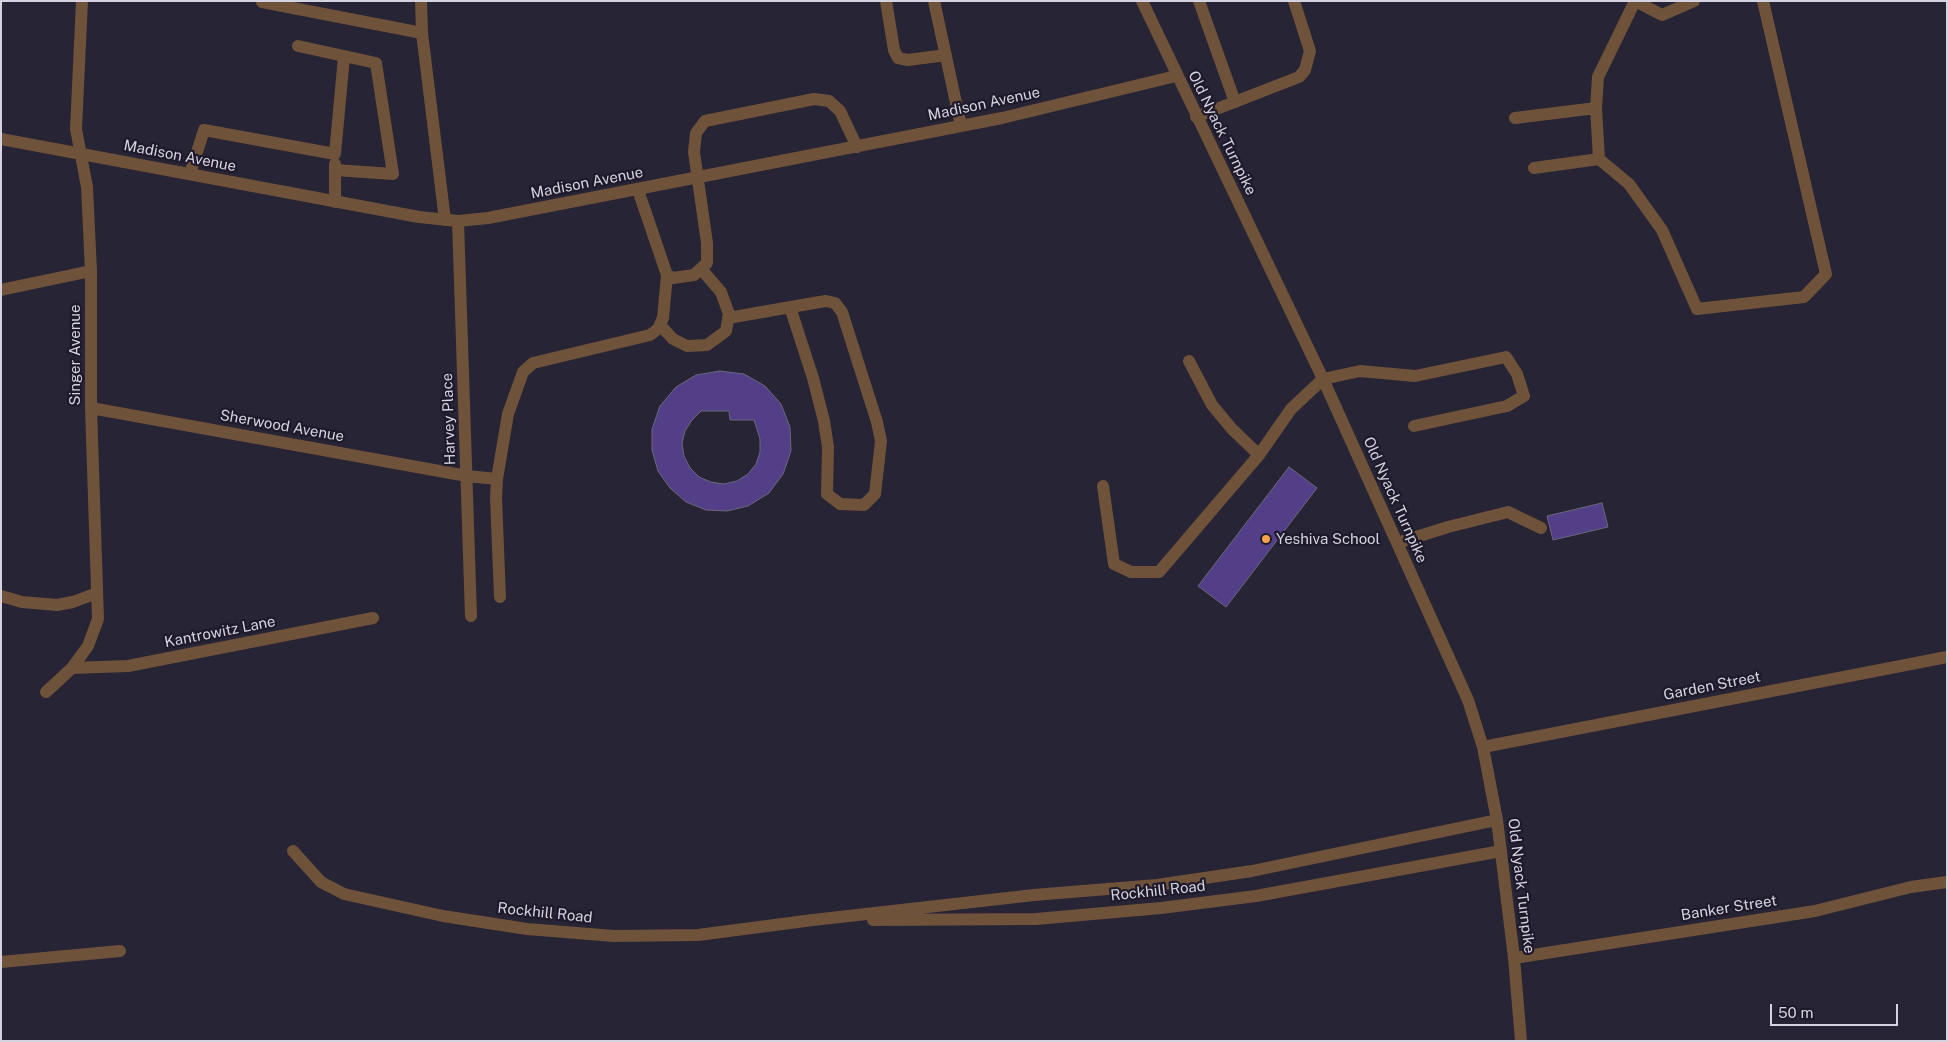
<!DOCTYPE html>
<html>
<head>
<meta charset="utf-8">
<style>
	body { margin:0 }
	#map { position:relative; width:1948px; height:1042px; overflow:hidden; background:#272435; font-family:"Public Sans",sans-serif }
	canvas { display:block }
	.frame { position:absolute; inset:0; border:2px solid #d5d3df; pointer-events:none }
	.scale { position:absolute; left:1770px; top:1004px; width:128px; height:22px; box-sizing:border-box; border:2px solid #d5d3df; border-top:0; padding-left:6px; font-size:15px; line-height:18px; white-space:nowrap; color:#d5d3df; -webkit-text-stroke:4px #1e1a2b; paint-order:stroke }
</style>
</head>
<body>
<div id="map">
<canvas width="1948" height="1042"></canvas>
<div class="frame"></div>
<div class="scale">50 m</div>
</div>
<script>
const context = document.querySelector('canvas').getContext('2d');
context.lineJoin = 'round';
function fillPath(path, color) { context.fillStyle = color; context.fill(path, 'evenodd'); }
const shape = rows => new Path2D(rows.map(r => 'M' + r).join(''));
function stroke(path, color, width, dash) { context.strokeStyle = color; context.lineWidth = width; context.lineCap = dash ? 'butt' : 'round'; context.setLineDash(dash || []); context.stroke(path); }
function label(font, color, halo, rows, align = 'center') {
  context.font = font + ' "Public Sans",sans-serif'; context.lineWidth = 4.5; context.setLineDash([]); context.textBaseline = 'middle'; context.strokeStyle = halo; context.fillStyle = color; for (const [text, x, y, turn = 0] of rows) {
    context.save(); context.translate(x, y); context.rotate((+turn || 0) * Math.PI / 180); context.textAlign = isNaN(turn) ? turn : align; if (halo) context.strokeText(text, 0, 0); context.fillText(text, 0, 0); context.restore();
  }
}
const building = shape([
	[720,371,744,374,765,386,781,404,790,427,791,451,783,474,769,493,748,506,727,511,706,510,686,502,670,488,658,471,652,450,652,429,660,406,676,387,696,375,720,371],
	[701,411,729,411,730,420,754,420,760,439,760,452,756,464,748,474,737,481,724,484,711,482,699,477,690,468,684,456,682,443,685,431,692,420,701,411],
	[1289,467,1317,488,1226,607,1198,586,1289,467],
	[1602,503,1608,527,1553,540,1547,516,1602,503]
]);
const minor = shape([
	[421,1,422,33,445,220],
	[886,1,894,50,898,58,908,60,946,55],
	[934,1,961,126],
	[1142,1,1323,379,1468,700,1483,747,1497,820,1514,958,1521,1041],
	[1199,1,1235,102],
	[1635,1,1662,15,1694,1],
	[262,2,422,33],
	[298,46,376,63,393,174,335,170],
	[1196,117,1299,77,1305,70,1310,51,1294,1],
	[1515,118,1596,108,1598,77,1635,1],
	[1,139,419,217,458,221,488,218,1002,118,1176,76],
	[1599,159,1629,184,1662,230,1697,309,1804,297,1826,274,1763,1],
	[335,164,335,202],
	[1534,168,1599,159,1596,108],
	[190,174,204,130,335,154,344,57],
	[458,221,471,616],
	[667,275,673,278,694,275,707,263,707,243,694,152,696,133,705,121,814,99,829,101,840,111,857,147],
	[1,290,91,271],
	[728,318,808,304,826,301,835,303,842,312,877,422,881,441,875,494,864,505,840,504,827,494,828,447,824,421,813,378,790,307],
	[660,325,673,339,687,346,707,345,726,331,729,314,721,292,702,270],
	[1189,361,1212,405,1232,429,1259,455],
	[91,408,467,476,497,479],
	[1103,486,1114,564,1131,572,1159,572,1259,455,1291,409,1323,379,1360,371,1415,376,1506,357,1517,374,1524,396,1507,406,1414,426],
	[1397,543,1448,527,1508,512,1541,528],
	[1,596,22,602,57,605,73,602,97,593],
	[500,597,496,498,497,479,508,414,523,372,533,363,650,335,658,329,663,318,667,275,638,190],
	[72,668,128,666,373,618],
	[46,692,72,668,88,646,98,619,91,408,91,271,87,187,76,129,82,1],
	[1483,747,1947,657],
	[293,851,321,882,344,894,443,916,527,929,614,936,698,935,813,920,1034,895,1157,885,1252,871,1497,820],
	[873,920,1036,919,1161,908,1256,896,1501,851],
	[1514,958,1815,911,1911,887,1947,882],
	[1,962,120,951]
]);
const markers = [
	[1266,539,5,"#f7a149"]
];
const streetNames = [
	["Madison Avenue",984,104,-12],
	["Old Nyack Turnpike",1222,133,64],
	["Madison Avenue",180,156,11],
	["Madison Avenue",587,183,-11],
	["Singer Avenue",75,355,-90],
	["Harvey Place",449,419,-92],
	["Sherwood Avenue",282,426,10],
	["Old Nyack Turnpike",1395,500,66],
	["Kantrowitz Lane",220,632,-11],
	["Garden Street",1712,686,-11],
	["Old Nyack Turnpike",1521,886,83],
	["Rockhill Road",1158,891,-6],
	["Banker Street",1729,908,-9],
	["Rockhill Road",545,913,6]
];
const poiNames = [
	["Yeshiva School",1276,539]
];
fillPath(building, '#533e88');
stroke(building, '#6b687c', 1);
stroke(minor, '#6e5239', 12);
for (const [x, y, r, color] of markers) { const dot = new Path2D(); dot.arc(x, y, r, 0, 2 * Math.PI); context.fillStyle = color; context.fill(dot); stroke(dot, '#1e1a2b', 2); }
label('15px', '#d5d3df', '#1e1a2b', streetNames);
label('15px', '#d5d3df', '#1e1a2b', poiNames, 'left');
</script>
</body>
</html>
